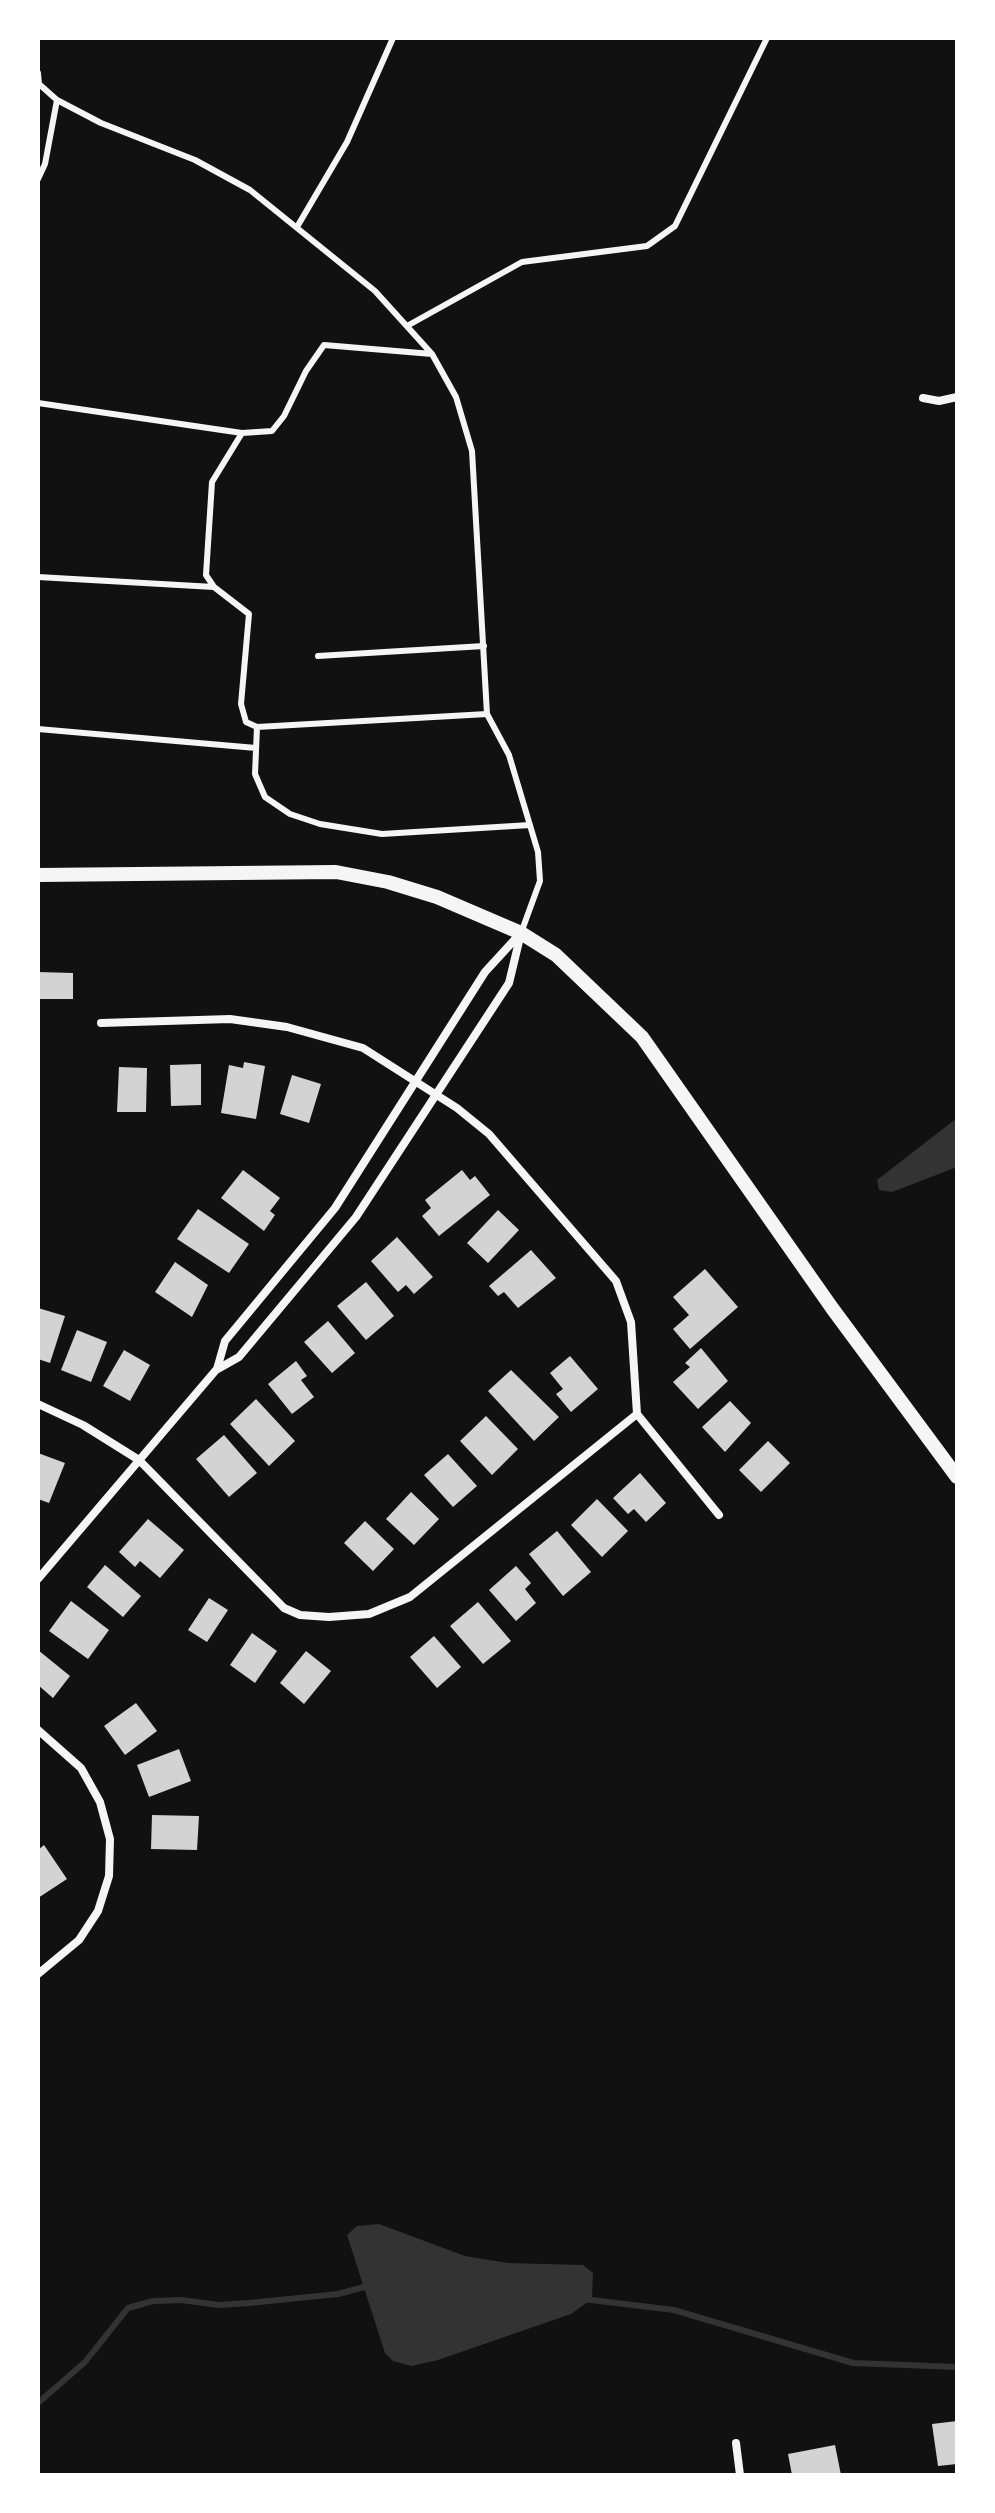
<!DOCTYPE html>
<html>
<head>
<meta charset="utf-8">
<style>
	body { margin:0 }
	#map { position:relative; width:995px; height:2513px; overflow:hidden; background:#111; font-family:Rubik,sans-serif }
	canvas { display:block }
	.frame { position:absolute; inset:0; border:40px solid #fff; pointer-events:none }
</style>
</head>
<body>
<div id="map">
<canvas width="995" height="2513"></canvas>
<div class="frame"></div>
</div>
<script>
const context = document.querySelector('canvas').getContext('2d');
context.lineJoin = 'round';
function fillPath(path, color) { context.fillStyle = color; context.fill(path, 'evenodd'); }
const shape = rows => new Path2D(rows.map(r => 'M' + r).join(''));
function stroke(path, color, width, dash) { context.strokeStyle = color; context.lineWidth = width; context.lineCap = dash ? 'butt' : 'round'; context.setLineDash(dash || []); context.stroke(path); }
const water = shape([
	[957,1118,957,1167,892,1192,879,1190,877,1180],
	[379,2224,465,2256,508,2263,583,2265,593,2273,592,2299,571,2314,438,2360,412,2366,393,2361,385,2353,347,2235,357,2226]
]);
const stream = shape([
	[583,2299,674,2310,853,2363,957,2367],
	[38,2403,85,2362,128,2308,153,2301,181,2300,219,2305,249,2303,338,2294,368,2286]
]);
const building = shape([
	[38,972,73,973,73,999,38,999],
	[244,1062,265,1066,256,1119,221,1113,229,1065,243,1068],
	[201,1064,201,1105,171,1106,170,1065],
	[119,1067,147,1068,146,1112,117,1112],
	[292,1075,321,1084,309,1123,280,1114],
	[243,1170,280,1198,270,1211,275,1215,264,1231,221,1198],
	[462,1170,470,1180,475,1176,490,1195,439,1236,422,1216,431,1208,425,1200],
	[198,1209,249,1244,229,1273,177,1239],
	[498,1210,519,1230,488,1263,467,1243],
	[397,1237,433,1277,414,1294,406,1285,398,1292,371,1261],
	[531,1250,556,1278,518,1308,504,1292,498,1296,489,1286],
	[175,1262,208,1285,192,1317,155,1292],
	[705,1269,738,1307,690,1349,673,1329,689,1315,673,1297],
	[366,1282,394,1316,366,1340,337,1306],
	[38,1308,65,1316,50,1363,38,1359],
	[328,1321,355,1353,332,1373,304,1342],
	[77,1330,107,1342,91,1382,61,1370],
	[701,1348,728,1381,698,1409,673,1382,690,1367,685,1363],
	[124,1350,150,1365,130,1401,103,1386],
	[570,1356,598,1389,571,1412,556,1394,563,1389,550,1373],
	[296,1361,307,1376,301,1380,314,1397,292,1414,268,1384],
	[511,1370,559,1417,534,1441,488,1391],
	[256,1399,295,1441,269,1466,230,1424],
	[730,1401,751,1423,725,1452,702,1427],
	[486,1416,518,1449,492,1475,460,1441],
	[224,1435,257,1473,229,1497,196,1459],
	[768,1441,790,1463,761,1492,739,1470],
	[38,1453,65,1463,49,1503,38,1499],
	[448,1454,477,1486,453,1507,424,1475],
	[640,1473,666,1503,646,1522,634,1509,628,1514,613,1498],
	[411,1492,439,1519,414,1545,386,1519],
	[597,1499,628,1531,602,1557,571,1525],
	[148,1519,184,1550,160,1578,140,1561,135,1567,119,1552],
	[365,1521,394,1549,373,1571,344,1543],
	[557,1531,591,1572,563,1596,529,1554],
	[105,1565,141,1596,123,1617,87,1587],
	[516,1566,531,1583,525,1589,536,1603,516,1621,489,1590],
	[209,1598,228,1610,207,1642,188,1630],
	[71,1601,109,1630,88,1659,49,1631],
	[478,1602,511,1641,483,1664,450,1626],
	[252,1633,277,1651,255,1683,230,1665],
	[434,1636,461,1667,437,1688,410,1657],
	[38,1650,70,1676,53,1698,38,1685],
	[306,1651,331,1671,304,1704,280,1683],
	[136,1703,157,1731,125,1755,104,1726],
	[179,1749,191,1781,149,1797,137,1765],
	[152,1815,199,1816,197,1850,151,1849],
	[44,1845,67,1879,38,1898,38,1850],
	[957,2421,957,2464,938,2466,932,2424],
	[835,2445,841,2475,792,2475,788,2454]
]);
const service = shape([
	[38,73,39,84,57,100,101,123,195,160,250,190,375,291,432,354],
	[38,179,45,164,57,100],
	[297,227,347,142,393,38],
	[407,326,522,262,647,246,675,226,767,38],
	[38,403,242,433],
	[38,577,214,587],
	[318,656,484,646],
	[487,714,257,727,255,774,265,797,290,814,320,824,382,834,530,825],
	[257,727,246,722,241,704,249,614,214,587,206,575,212,482,242,433,272,431,284,416,306,371,324,345,432,354,456,397,472,451,487,714,509,755,538,852,540,881,521,933],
	[38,729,256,748]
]);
const minor = shape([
	[923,398,939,401,957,397],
	[101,1023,230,1019,287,1027,363,1048,457,1108,489,1134,616,1281,631,1322,637,1414,719,1515],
	[217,1369,225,1341,335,1208,485,972,518,936],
	[38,1404,83,1425,139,1460,284,1608,300,1615,329,1617,369,1614,410,1597,637,1414],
	[38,1579,216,1370,239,1357,356,1217,509,983,521,933],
	[38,1730,81,1768,100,1802,110,1839,109,1876,98,1911,79,1940,38,1974],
	[736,2443,740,2475]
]);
const tertiary = shape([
	[38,875,336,872,388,882,437,897,521,933,556,955,642,1037,832,1308,957,1477]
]);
fillPath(water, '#333');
stroke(stream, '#333', 6);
fillPath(building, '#d3d3d3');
stroke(service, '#f5f5f5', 6);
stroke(minor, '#f5f5f5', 8);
stroke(tertiary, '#f5f5f5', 14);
</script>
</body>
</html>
